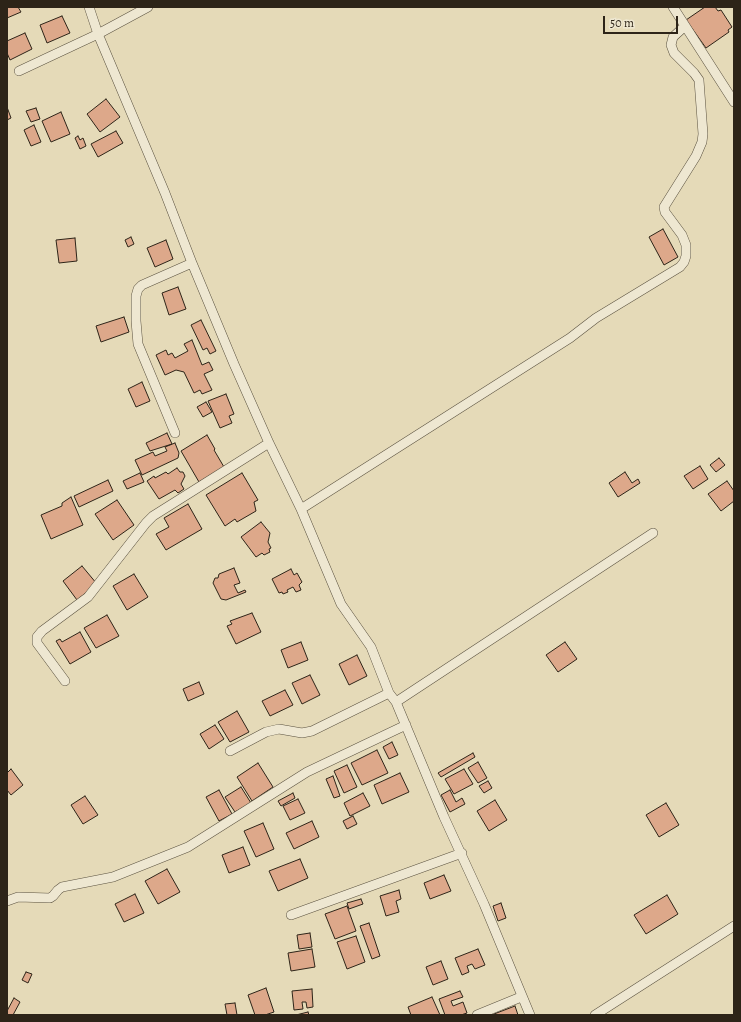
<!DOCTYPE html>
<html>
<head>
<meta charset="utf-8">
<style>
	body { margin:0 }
	#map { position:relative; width:741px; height:1022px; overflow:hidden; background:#e5dab8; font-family:Alegreya,serif }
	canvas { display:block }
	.frame { position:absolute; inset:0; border:8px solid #2d2418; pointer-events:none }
	.scale { position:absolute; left:603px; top:16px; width:75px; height:18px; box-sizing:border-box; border:2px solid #2d2418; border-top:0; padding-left:5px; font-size:12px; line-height:14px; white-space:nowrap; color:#2d2418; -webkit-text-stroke:3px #eee7d1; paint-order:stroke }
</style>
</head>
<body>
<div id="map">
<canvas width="741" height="1022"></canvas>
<div class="frame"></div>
<div class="scale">50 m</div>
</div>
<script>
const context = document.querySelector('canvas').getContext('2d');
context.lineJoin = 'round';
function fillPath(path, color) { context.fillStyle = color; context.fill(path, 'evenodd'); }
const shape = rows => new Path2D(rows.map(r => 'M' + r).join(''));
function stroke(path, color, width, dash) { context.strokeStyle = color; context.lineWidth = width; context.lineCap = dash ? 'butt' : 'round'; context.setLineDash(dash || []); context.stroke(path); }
const building = shape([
	[7,7,18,7,21,12,7,18,7,7],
	[705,7,715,7,718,11,721,10,732,27,728,30,729,32,706,48,686,20,705,7],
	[62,16,70,33,47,43,40,25,62,16],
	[25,33,32,49,10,60,7,53,7,41,25,33],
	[106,99,120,117,100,132,87,114,106,99],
	[7,107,11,118,7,120,7,107],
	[36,108,40,119,31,122,26,111,36,108],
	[61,112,70,134,51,142,42,121,61,112],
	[34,125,41,142,31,146,24,130,34,125],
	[116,131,123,143,98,157,91,144,116,131],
	[78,136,80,140,83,138,86,146,80,149,75,138,78,136],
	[663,229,678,257,664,265,649,237,663,229],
	[131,237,134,244,128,247,125,240,131,237],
	[75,238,77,261,59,263,56,240,75,238],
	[166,240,173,259,155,267,147,248,166,240],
	[178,287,186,309,169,315,162,293,178,287],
	[124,317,129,332,101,342,96,326,124,317],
	[201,320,216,351,210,354,207,348,203,350,191,325,201,320],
	[192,340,202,365,209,362,213,370,204,374,212,390,202,394,200,390,194,393,184,372,176,370,165,375,156,355,166,350,168,355,172,353,175,358,188,351,184,344,192,340],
	[142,382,150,401,136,407,128,389,142,382],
	[226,394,234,414,229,416,232,423,220,428,208,401,226,394],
	[206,402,212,412,203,417,197,407,206,402],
	[167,433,172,444,150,451,146,443,167,433],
	[207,435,215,449,214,450,224,467,199,482,181,451,207,435],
	[175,443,179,453,178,458,142,475,135,460,153,452,155,456,167,451,165,447,175,443],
	[719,458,725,465,716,472,710,465,719,458],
	[700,466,708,479,693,489,684,476,700,466],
	[177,468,180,472,183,472,185,476,181,484,184,489,178,493,175,490,159,499,147,481,154,476,155,478,166,472,168,474,177,468],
	[625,472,632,483,638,479,640,483,618,497,609,483,625,472],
	[140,473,144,482,127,489,123,481,140,473],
	[242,473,258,500,254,502,256,511,237,522,235,519,225,526,206,495,242,473],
	[108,480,113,491,79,507,74,496,108,480],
	[727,481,734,491,734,501,721,511,708,494,727,481],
	[71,497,83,525,51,539,41,515,62,506,62,503,71,497],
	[117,500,134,525,113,540,95,514,117,500],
	[188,504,202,529,166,550,156,534,169,527,164,518,188,504],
	[261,522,270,533,268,542,271,548,269,549,270,552,264,555,262,553,256,557,241,537,261,522],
	[82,566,97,584,77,600,63,581,82,566],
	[234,568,240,583,234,585,238,593,245,590,246,592,226,600,221,599,213,583,215,578,218,578,219,574,234,568],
	[291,569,294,575,297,573,302,582,299,585,301,590,296,592,293,587,287,590,288,592,283,594,282,592,279,593,272,579,291,569],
	[134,574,148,597,127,610,113,586,134,574],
	[252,613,261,632,236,644,227,626,232,624,230,621,252,613],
	[107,615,119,636,96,648,84,628,107,615],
	[80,632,91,652,70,664,56,641,60,639,62,642,80,632],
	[301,642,308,660,288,668,281,650,301,642],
	[565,642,577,659,558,672,546,655,565,642],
	[357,655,367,676,349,685,339,664,357,655],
	[310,675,320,695,302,704,292,683,310,675],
	[199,682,204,694,188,701,183,689,199,682],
	[285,690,293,705,270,716,262,701,285,690],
	[237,711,249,732,230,742,218,722,237,711],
	[215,725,224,739,209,749,200,734,215,725],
	[392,742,398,755,389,759,383,747,392,742],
	[377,750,388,773,362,785,351,763,377,750],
	[473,753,475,757,441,777,438,773,473,753],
	[478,762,487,778,478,783,468,768,478,762],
	[258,763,273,787,252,801,237,777,258,763],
	[347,765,357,787,344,793,334,771,347,765],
	[11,769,23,785,11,795,7,790,7,773,11,769],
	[464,769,473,784,454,794,445,779,464,769],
	[400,773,409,792,382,804,374,785,400,773],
	[333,776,340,796,334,798,326,779,333,776],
	[488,781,492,788,484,793,479,786,488,781],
	[241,787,251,803,235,812,225,797,241,787],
	[219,790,232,814,219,821,206,797,219,790],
	[450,790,456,802,462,798,465,804,450,812,441,795,450,790],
	[293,793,295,798,281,806,278,801,293,793],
	[363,793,370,806,350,816,344,803,363,793],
	[85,796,98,815,83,824,71,805,85,796],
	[298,799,305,813,290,820,283,806,298,799],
	[495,800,507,820,489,831,477,811,495,800],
	[666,803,679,825,659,837,646,815,666,803],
	[353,816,357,824,347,829,343,821,353,816],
	[312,821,319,837,294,849,286,833,312,821],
	[263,823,274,849,256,857,244,831,263,823],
	[243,847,250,865,229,873,222,855,243,847],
	[300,859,308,878,278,891,269,871,300,859],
	[167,869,180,892,158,904,145,881,167,869],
	[444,875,451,891,430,899,424,883,444,875],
	[399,890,401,899,396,901,399,912,386,916,380,896,399,890],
	[135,894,144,913,124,922,115,904,135,894],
	[667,895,678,914,646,934,634,915,667,895],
	[361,899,363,904,349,909,347,903,361,899],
	[501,903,506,918,498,921,493,906,501,903],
	[347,906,356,931,335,939,325,914,347,906],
	[369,923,380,956,372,959,360,926,369,923],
	[310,933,312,947,299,949,297,935,310,933],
	[356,936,365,962,347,969,337,942,356,936],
	[312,949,315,967,291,971,288,953,312,949],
	[478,949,485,965,475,969,472,964,467,966,469,972,462,975,455,958,478,949],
	[441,961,448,979,433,985,426,967,441,961],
	[26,972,32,974,28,983,22,980,26,972],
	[266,988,274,1012,265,1015,255,1015,248,995,266,988],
	[312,989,313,1007,307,1008,306,1002,302,1002,303,1009,294,1010,292,991,312,989],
	[460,991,463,997,451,1001,453,1006,463,1002,467,1013,461,1015,445,1015,439,999,460,991],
	[432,997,440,1015,411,1015,408,1007,432,997],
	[14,998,20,1002,13,1015,7,1015,7,1011,14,998],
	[235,1003,237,1015,227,1015,225,1004,235,1003],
	[515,1006,518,1015,494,1015,494,1014,515,1006],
	[308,1012,309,1015,296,1015,308,1012]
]);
const minor = shape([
	[89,7,98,34,165,193,192,263,234,364,269,443,301,509,341,604,371,647,389,693,396,702,444,817,484,904,530,1015],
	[673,7,734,102],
	[19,71,98,34,148,7],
	[175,433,138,344,136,321,136,296,138,289,142,285,192,263],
	[301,509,570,338,596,318,680,267,684,262,686,256,686,245,682,235,665,212,664,207,696,156,702,142,703,134,699,80,694,73,674,53,671,45,673,37,685,26],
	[65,681,37,643,37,637,42,631,88,597,146,523,153,516,269,443],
	[396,702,653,533],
	[230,751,266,732,279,729,302,733,312,731,389,693],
	[7,901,18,897,50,898,53,896,58,890,62,887,113,877,188,847,307,772,406,725],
	[291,915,462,853],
	[477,1015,521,997],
	[595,1015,734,926]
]);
fillPath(building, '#dda88a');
stroke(building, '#2d2418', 1);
stroke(minor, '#5b5240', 10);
stroke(minor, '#eee7d1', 9);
</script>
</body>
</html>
